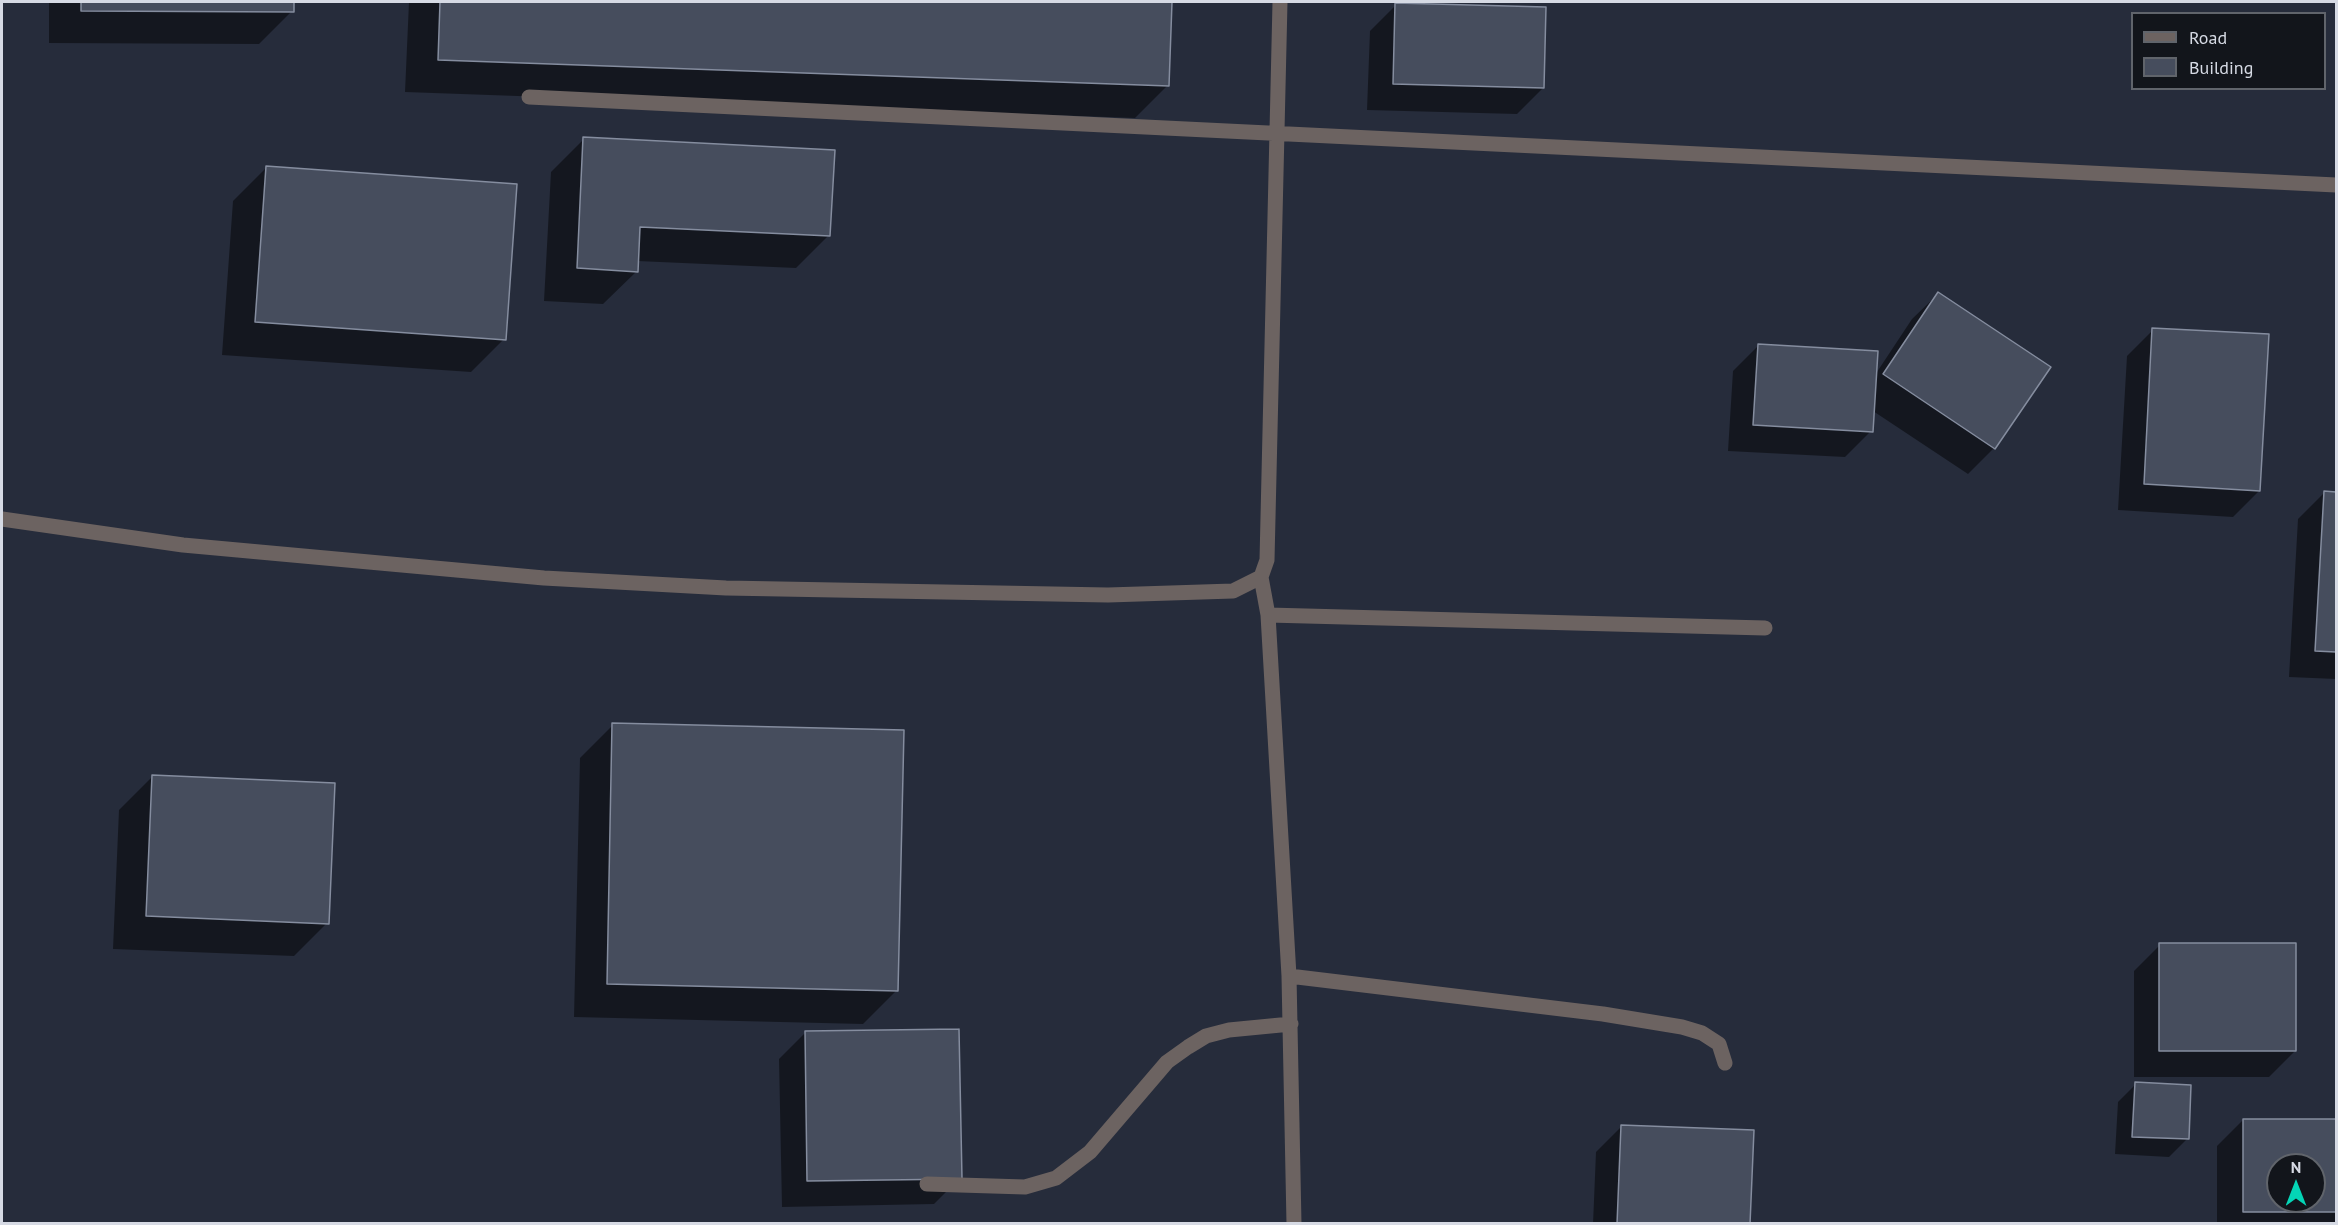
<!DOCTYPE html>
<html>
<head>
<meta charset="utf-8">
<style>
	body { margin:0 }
	#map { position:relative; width:2338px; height:1225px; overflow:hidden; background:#262c3b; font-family:"PT Sans",sans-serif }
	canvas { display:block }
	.frame { position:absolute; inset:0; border:3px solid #d6dae4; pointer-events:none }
	.legend { position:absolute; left:2131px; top:12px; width:195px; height:78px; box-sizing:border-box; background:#12151b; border:2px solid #60646b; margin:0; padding:8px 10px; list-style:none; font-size:18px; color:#d6dae4 }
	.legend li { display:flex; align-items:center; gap:12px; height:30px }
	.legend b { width:30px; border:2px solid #60646b }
	.north { position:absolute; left:2266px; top:1153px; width:60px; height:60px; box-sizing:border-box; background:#12151b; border:2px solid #60646b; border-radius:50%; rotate:0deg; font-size:16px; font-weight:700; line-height:24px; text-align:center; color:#d6dae4 }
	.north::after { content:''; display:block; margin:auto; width:21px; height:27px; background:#04d5b6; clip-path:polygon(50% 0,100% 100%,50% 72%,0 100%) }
</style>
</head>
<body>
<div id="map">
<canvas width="2338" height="1225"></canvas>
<div class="frame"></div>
<ul class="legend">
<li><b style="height:8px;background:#6c6361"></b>Road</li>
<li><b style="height:16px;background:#464d5d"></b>Building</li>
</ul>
<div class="north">N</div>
</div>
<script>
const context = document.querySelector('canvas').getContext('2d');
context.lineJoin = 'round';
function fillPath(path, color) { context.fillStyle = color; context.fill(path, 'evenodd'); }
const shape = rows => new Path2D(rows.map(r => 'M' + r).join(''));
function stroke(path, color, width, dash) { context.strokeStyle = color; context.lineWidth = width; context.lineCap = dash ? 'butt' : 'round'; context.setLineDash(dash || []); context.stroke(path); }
const shadow = shape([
	[49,2,292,2,292,11,259,44,49,43],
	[409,2,1171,2,1168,85,1135,118,405,92],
	[1396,5,1543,88,1517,114,1367,110,1370,31],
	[584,139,829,235,796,268,637,261,637,271,603,304,544,301,551,172],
	[266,168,504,339,471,372,222,355,233,201],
	[1938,294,2049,367,1994,448,1968,474,1873,411,1871,431,1845,457,1728,451,1733,371,1759,345,1875,375,1912,319],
	[2153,330,2259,491,2233,517,2118,510,2127,356],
	[2324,493,2336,494,2336,679,2289,677,2298,519],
	[613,725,896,991,863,1024,574,1017,580,758],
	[152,777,327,923,294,956,113,949,119,810],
	[2160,945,2295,1051,2269,1077,2134,1077,2134,971],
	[805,1033,960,1178,934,1204,782,1207,779,1059],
	[2136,1084,2187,1139,2169,1157,2115,1154,2118,1102],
	[2243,1120,2336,1120,2336,1224,2217,1224,2217,1146],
	[2278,1165,2314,1165,2314,1201,2278,1201],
	[1622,1126,1748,1224,1593,1224,1596,1152]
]);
const building = shape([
	[81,2,294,2,294,12,81,11,81,2],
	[440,2,1172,2,1169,86,438,60,440,2],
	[1395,3,1546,7,1544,88,1393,84,1395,3],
	[583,137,835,150,830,236,640,227,638,272,577,268,583,137],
	[266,166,517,184,506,340,255,322,266,166],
	[1938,292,2051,367,1995,449,1883,374,1938,292],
	[2152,328,2269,334,2260,491,2144,484,2152,328],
	[1758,344,1878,351,1873,432,1753,425,1758,344],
	[2324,491,2336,492,2336,652,2315,651,2324,491],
	[612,723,904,730,898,991,607,984,612,723],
	[152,775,335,783,329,924,146,916,152,775],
	[2159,943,2296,943,2296,1051,2159,1051,2159,943],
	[959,1029,962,1179,807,1181,805,1031,959,1029],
	[2135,1082,2191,1085,2189,1139,2132,1137,2135,1082],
	[2243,1119,2336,1119,2336,1212,2243,1212,2243,1119],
	[2278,1165,2314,1165,2314,1201,2278,1201,2278,1165],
	[1621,1125,1754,1130,1750,1224,1617,1224,1621,1125]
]);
const minor = shape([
	[529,97,2336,185],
	[2,519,183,545,544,578,726,588,1108,595,1233,591,1261,577,1267,560,1280,2],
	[1261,577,1268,615,1289,976,1294,1224],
	[1268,615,1765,628],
	[1289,976,1603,1014,1682,1027,1702,1033,1719,1044,1725,1063],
	[927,1184,1025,1187,1056,1178,1090,1152,1167,1062,1188,1047,1206,1036,1229,1030,1291,1024]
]);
fillPath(shadow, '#0007');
fillPath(building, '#464d5d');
stroke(building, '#858d9f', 1.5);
stroke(minor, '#6c6361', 15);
</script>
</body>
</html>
